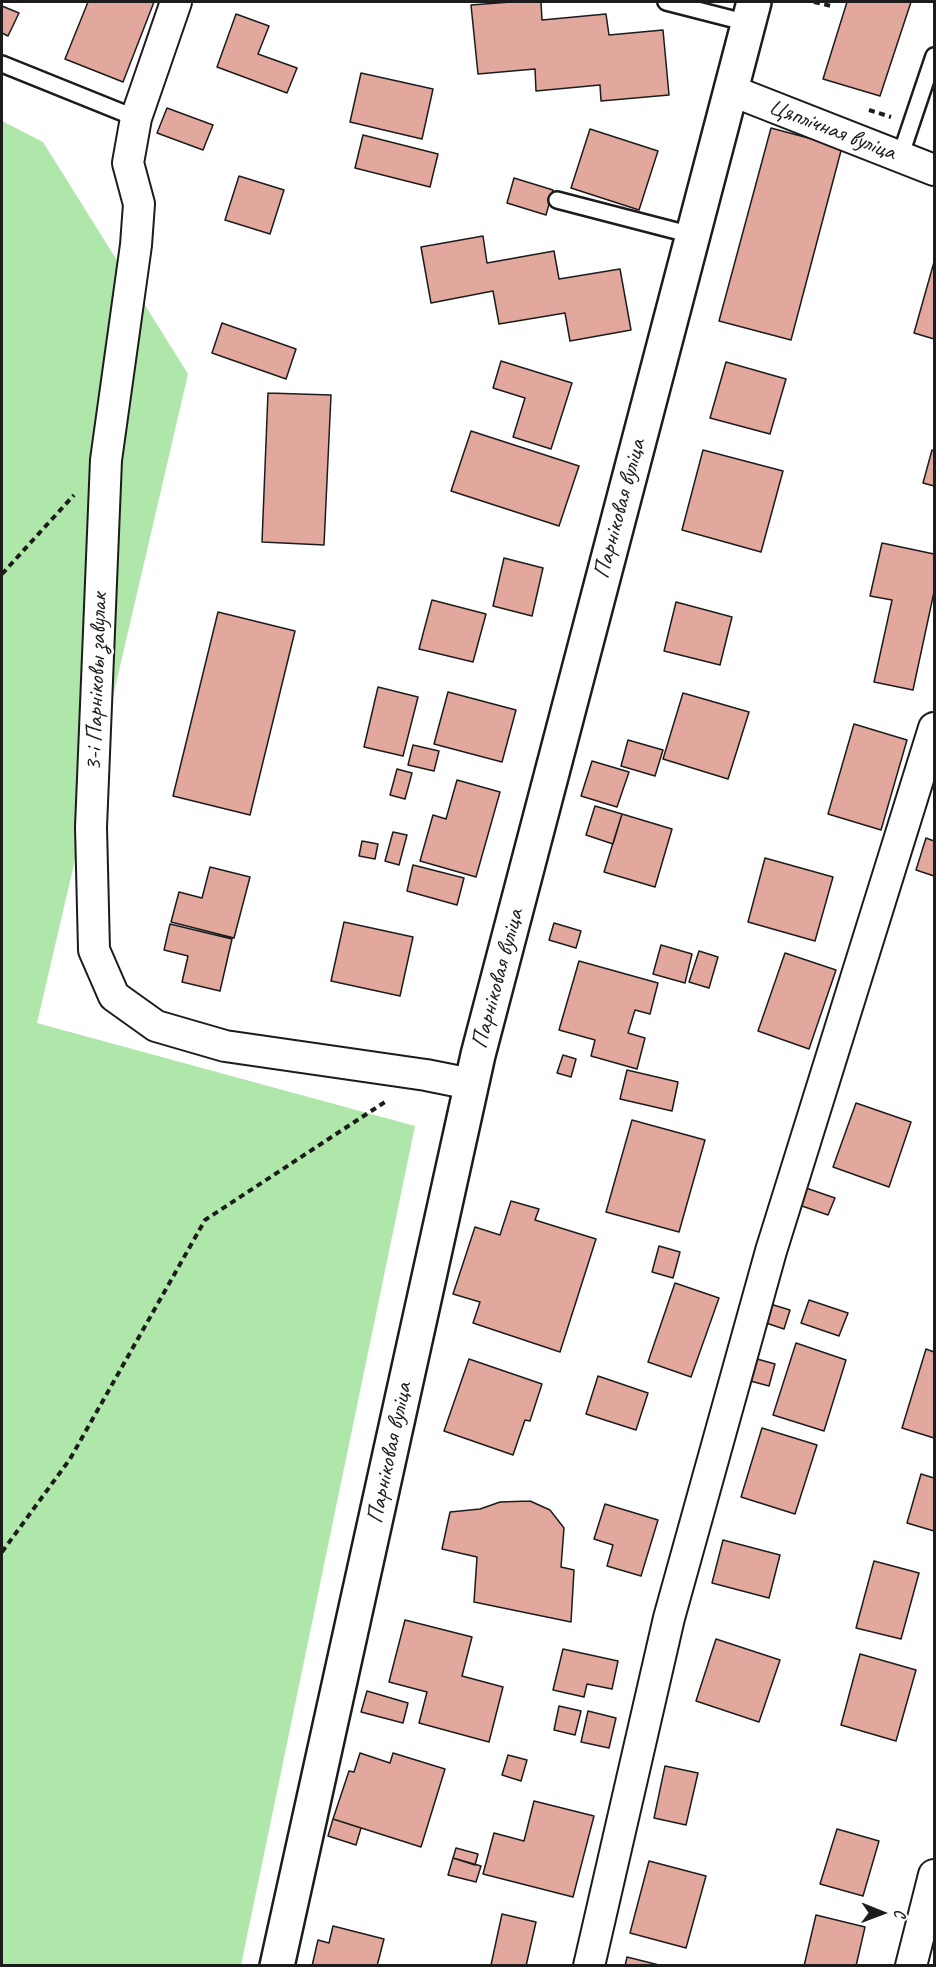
<!DOCTYPE html>
<html>
<head>
<meta charset="utf-8">
<style>
	body { margin:0 }
	#map { position:relative; width:936px; height:1967px; overflow:hidden; background:#fff; font-family:Caveat,sans-serif }
	canvas { display:block }
	.frame { position:absolute; inset:0; border:3px solid #1c1c1c; pointer-events:none }
	.north { position:absolute; left:852px; top:1883px; width:60px; height:60px; -webkit-text-stroke:4px #fff; paint-order:stroke; rotate:91deg; font-size:16px; font-weight:700; line-height:24px; text-align:center; color:#1c1c1c }
	.north::after { content:''; display:block; margin:auto; width:21px; height:27px; background:#1c1c1c; clip-path:polygon(50% 0,100% 100%,50% 72%,0 100%) }
</style>
</head>
<body>
<div id="map">
<canvas width="936" height="1967"></canvas>
<div class="frame"></div>
<div class="north">С</div>
</div>
<script>
const context = document.querySelector('canvas').getContext('2d');
context.lineJoin = 'round';
function fillPath(path, color) { context.fillStyle = color; context.fill(path, 'evenodd'); }
const shape = rows => new Path2D(rows.map(r => 'M' + r).join(''));
function stroke(path, color, width, dash) { context.strokeStyle = color; context.lineWidth = width; context.lineCap = dash ? 'butt' : 'round'; context.setLineDash(dash || []); context.stroke(path); }
function label(font, color, halo, rows, align = 'center') {
  context.font = font + ' Caveat,sans-serif'; context.lineWidth = 5; context.setLineDash([]); context.textBaseline = 'middle'; context.strokeStyle = halo; context.fillStyle = color; for (const [text, x, y, turn = 0] of rows) {
    context.save(); context.translate(x, y); context.rotate((+turn || 0) * Math.PI / 180); context.textAlign = isNaN(turn) ? turn : align; if (halo) context.strokeText(text, 0, 0); context.fillText(text, 0, 0); context.restore();
  }
}
const green = shape([
	[2,121,43,142,188,374,37,1023,415,1126,241,1965,2,1965]
]);
const building = shape([
	[88,2,154,2,123,82,65,59,88,2],
	[511,2,541,2,542,20,606,14,609,35,663,30,669,95,601,101,600,85,536,91,535,69,478,74,471,5,511,2],
	[847,2,911,2,880,96,823,79,847,2],
	[2,6,19,13,8,36,2,33,2,6],
	[236,14,269,26,258,54,297,68,287,93,217,67,236,14],
	[361,73,433,89,422,139,350,122,361,73],
	[167,108,213,125,203,150,157,133,167,108],
	[771,128,842,147,791,340,719,321,771,128],
	[590,129,658,151,639,210,571,188,590,129],
	[363,135,438,154,430,187,355,168,363,135],
	[239,176,284,190,270,234,225,220,239,176],
	[514,178,553,190,546,215,507,203,514,178],
	[483,236,487,263,554,251,559,279,620,269,631,330,570,341,565,313,499,324,493,291,431,303,421,247,483,236],
	[934,262,934,339,914,333,934,262],
	[222,323,296,349,286,379,212,353,222,323],
	[501,361,572,383,551,449,513,437,525,398,493,388,501,361],
	[726,362,786,379,770,434,710,418,726,362],
	[268,393,331,395,324,545,262,542,268,393],
	[471,431,579,466,559,526,451,491,471,431],
	[703,450,783,471,761,552,682,530,703,450],
	[932,450,934,451,934,486,923,483,932,450],
	[882,543,934,554,934,592,913,690,874,682,892,600,870,596,882,543],
	[504,558,543,568,532,616,493,606,504,558],
	[432,600,486,614,473,662,419,649,432,600],
	[676,602,732,617,720,665,664,651,676,602],
	[218,612,295,631,250,815,173,796,218,612],
	[378,687,418,697,403,756,364,747,378,687],
	[448,692,516,710,502,762,434,744,448,692],
	[683,693,749,712,728,779,663,759,683,693],
	[854,724,907,740,881,830,828,814,854,724],
	[628,740,663,750,655,776,621,766,628,740],
	[413,745,439,751,434,771,408,765,413,745],
	[592,761,629,772,617,807,581,796,592,761],
	[397,769,412,773,405,799,390,795,397,769],
	[457,780,500,792,476,877,420,861,433,815,446,819,457,780],
	[595,806,622,814,613,844,586,835,595,806],
	[622,814,672,829,655,887,604,872,622,814],
	[393,832,407,835,399,865,385,861,393,832],
	[926,838,934,841,934,876,916,870,926,838],
	[362,841,378,844,375,859,359,856,362,841],
	[765,858,833,877,815,941,748,922,765,858],
	[413,865,464,878,457,905,407,891,413,865],
	[210,867,250,877,234,938,171,922,179,892,202,898,210,867],
	[344,922,413,937,400,996,331,981,344,922],
	[554,923,581,931,576,948,549,940,554,923],
	[170,924,232,939,220,991,182,982,188,956,164,950,170,924],
	[661,945,692,954,685,983,653,974,661,945],
	[699,951,718,957,709,988,689,982,699,951],
	[785,953,836,970,809,1049,758,1031,785,953],
	[579,961,658,983,650,1014,635,1010,628,1033,645,1038,637,1069,591,1056,595,1040,559,1030,579,961],
	[563,1055,576,1059,571,1077,557,1073,563,1055],
	[627,1070,678,1082,672,1111,620,1099,627,1070],
	[856,1103,911,1122,889,1187,833,1167,856,1103],
	[632,1120,705,1140,679,1232,606,1212,632,1120],
	[806,1188,835,1198,828,1215,799,1205,806,1188],
	[511,1201,539,1209,535,1220,596,1239,560,1352,473,1323,480,1302,453,1294,475,1227,500,1235,511,1201],
	[659,1246,680,1252,673,1278,652,1272,659,1246],
	[675,1283,719,1298,691,1377,648,1362,675,1283],
	[809,1300,848,1313,839,1336,801,1323,809,1300],
	[767,1303,790,1310,784,1329,760,1321,767,1303],
	[796,1343,846,1360,824,1431,773,1415,796,1343],
	[926,1349,934,1352,934,1438,902,1428,926,1349],
	[750,1357,775,1364,769,1386,743,1379,750,1357],
	[469,1359,542,1384,530,1421,525,1420,513,1455,444,1431,469,1359],
	[598,1376,648,1393,636,1430,586,1414,598,1376],
	[762,1428,817,1445,795,1514,741,1497,762,1428],
	[921,1474,934,1478,934,1531,907,1523,921,1474],
	[530,1501,550,1510,564,1528,561,1567,574,1570,571,1622,474,1602,477,1557,442,1549,450,1512,480,1509,500,1502,530,1501],
	[605,1504,658,1520,641,1576,607,1566,613,1545,594,1539,605,1504],
	[723,1540,780,1555,769,1598,712,1583,723,1540],
	[874,1561,919,1573,901,1639,856,1628,874,1561],
	[405,1620,472,1637,462,1676,503,1687,489,1742,419,1723,427,1692,389,1682,405,1620],
	[716,1639,780,1660,759,1722,696,1701,716,1639],
	[563,1649,618,1661,612,1689,587,1684,584,1697,553,1690,563,1649],
	[860,1654,916,1670,896,1741,841,1725,860,1654],
	[367,1691,408,1703,403,1723,361,1712,367,1691],
	[559,1706,581,1711,575,1735,554,1730,559,1706],
	[588,1711,616,1718,609,1748,581,1742,588,1711],
	[360,1753,390,1763,393,1753,445,1769,421,1847,333,1819,349,1771,354,1772,360,1753],
	[508,1755,527,1760,521,1781,502,1775,508,1755],
	[665,1766,698,1773,686,1825,654,1818,665,1766],
	[534,1801,594,1816,573,1897,483,1874,494,1833,524,1841,534,1801],
	[333,1819,361,1828,356,1845,328,1836,333,1819],
	[837,1829,879,1841,863,1896,820,1884,837,1829],
	[456,1848,478,1854,475,1865,453,1858,456,1848],
	[453,1858,481,1866,476,1882,448,1875,453,1858],
	[649,1861,706,1876,686,1948,630,1933,649,1861],
	[502,1914,536,1922,526,1966,491,1965,502,1914],
	[816,1915,865,1927,856,1966,804,1966,816,1915],
	[333,1926,384,1939,377,1966,312,1966,318,1940,329,1943,333,1926],
	[627,1957,663,1966,625,1966,627,1957]
]);
const path = shape([
	[814,2,831,6],
	[869,110,891,117],
	[2,574,74,495],
	[2,1552,70,1459,205,1220,388,1100]
]);
const service = shape([
	[666,2,748,23],
	[2,64,136,118],
	[900,157,934,56],
	[557,200,692,235]
]);
const minor = shape([
	[176,2,136,118,128,163,139,204,136,245,106,460,91,827,94,950,114,996,156,1026,225,1046,426,1075,471,1084],
	[730,90,934,170],
	[589,1966,669,1618,771,1251,934,728],
	[911,1966,934,1875]
]);
const tertiary = shape([
	[277,1966,478,1055,754,2]
]);
const streetNames = [
	["Цяплічная вуліца",832,130,21],
	["Парніковая вуліца",620,509,-75],
	["3-і Парніковы завулак",97,682,-88],
	["Парніковая вуліца",498,979,-75],
	["Парніковая вуліца",390,1453,-78]
];
fillPath(green, '#afe6a9');
fillPath(building, '#e2a89d');
stroke(building, '#1c1c1c', 1.5);
stroke(service, '#1c1c1c', 20);
stroke(minor, '#1c1c1c', 34);
stroke(tertiary, '#1c1c1c', 38);
stroke(path, '#1c1c1c', 4, [6, 4.5]);
stroke(service, '#fff', 15);
stroke(minor, '#fff', 30);
stroke(tertiary, '#fff', 33);
label('24px', '#1c1c1c', '#fff', streetNames);
</script>
</body>
</html>
